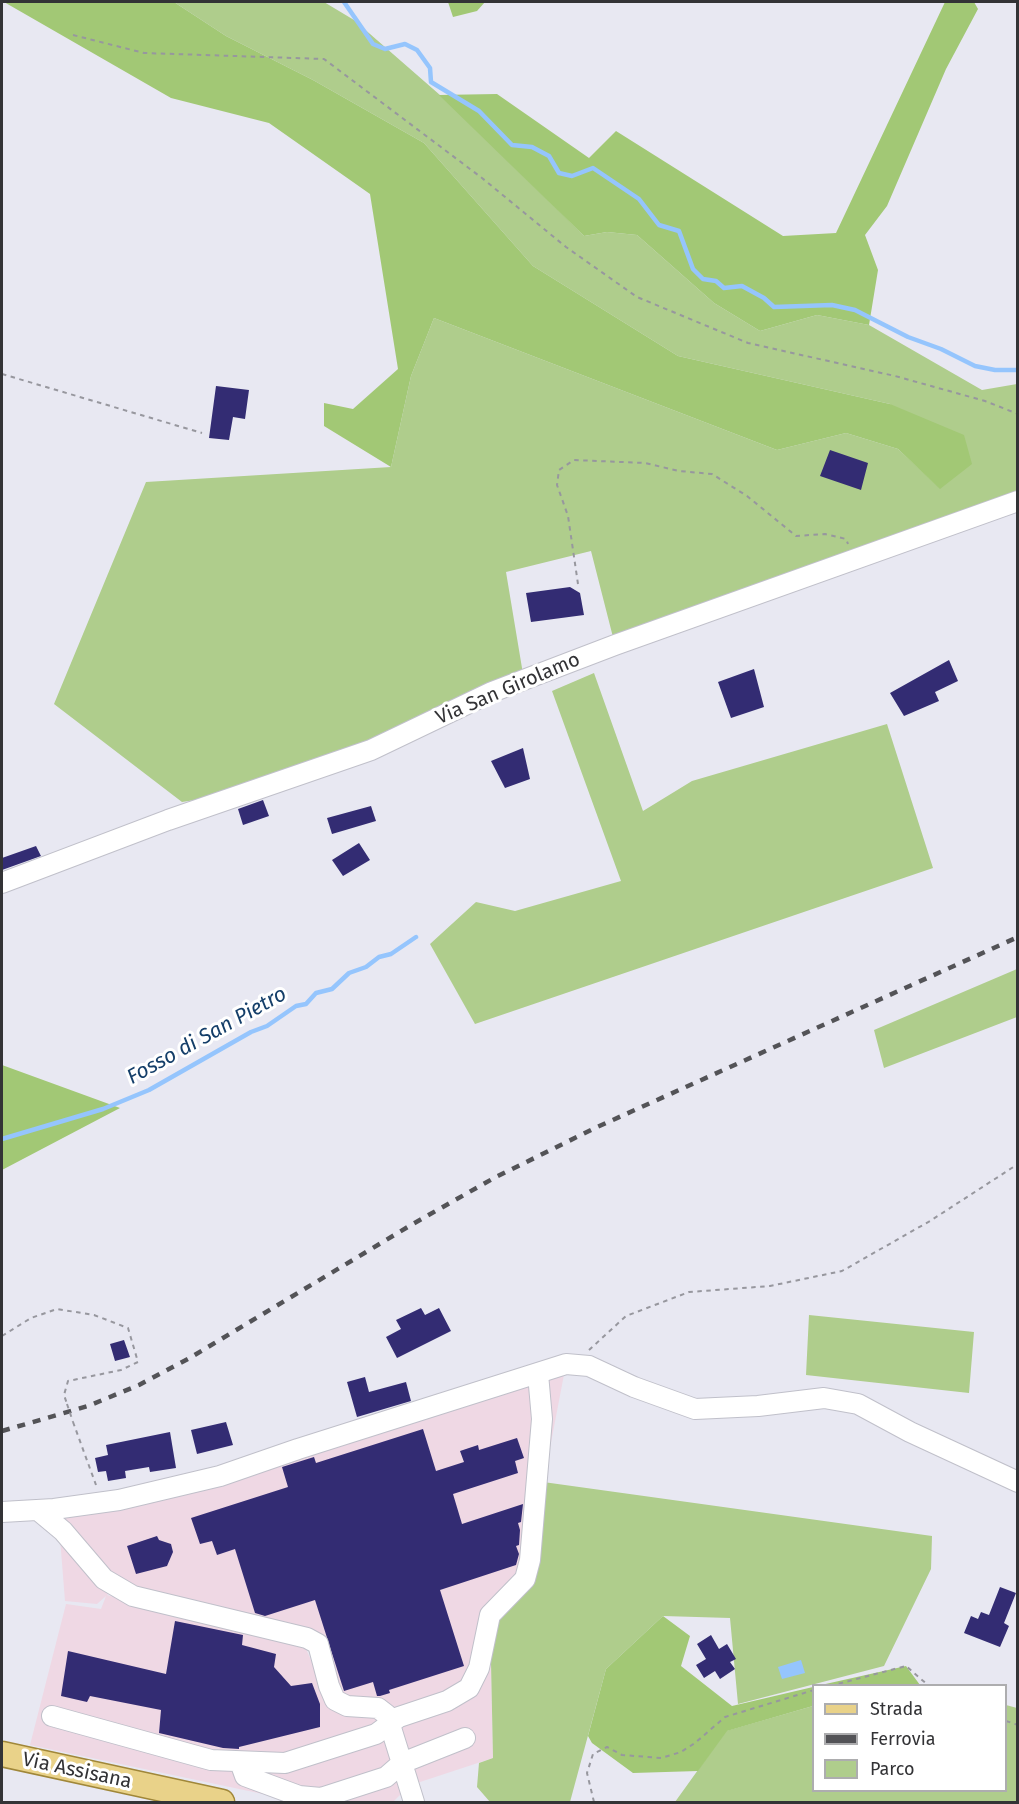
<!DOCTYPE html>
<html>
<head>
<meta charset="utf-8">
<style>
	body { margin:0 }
	#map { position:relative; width:1019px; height:1804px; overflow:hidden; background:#e8e8f2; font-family:"Fira Sans",sans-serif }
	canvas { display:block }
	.frame { position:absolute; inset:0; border:3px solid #333336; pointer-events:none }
	.legend { position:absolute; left:812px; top:1684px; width:195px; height:108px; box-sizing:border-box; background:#fff; border:2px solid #adadaf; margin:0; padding:8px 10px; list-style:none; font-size:18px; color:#333336 }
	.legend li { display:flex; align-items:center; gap:12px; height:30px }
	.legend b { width:30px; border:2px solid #adadaf }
</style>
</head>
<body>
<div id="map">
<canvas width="1019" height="1804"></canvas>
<div class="frame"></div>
<ul class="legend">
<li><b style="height:8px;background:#e9d289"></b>Strada</li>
<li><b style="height:8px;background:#535357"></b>Ferrovia</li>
<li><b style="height:16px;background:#afcd8c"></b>Parco</li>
</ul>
</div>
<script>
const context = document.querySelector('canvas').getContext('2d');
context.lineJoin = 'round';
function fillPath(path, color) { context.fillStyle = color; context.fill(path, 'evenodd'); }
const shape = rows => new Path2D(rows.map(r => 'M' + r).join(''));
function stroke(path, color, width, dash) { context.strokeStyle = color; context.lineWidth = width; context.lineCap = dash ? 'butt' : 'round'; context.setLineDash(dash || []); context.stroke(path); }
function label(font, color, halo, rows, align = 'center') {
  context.font = font + ' "Fira Sans",sans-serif'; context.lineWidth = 6; context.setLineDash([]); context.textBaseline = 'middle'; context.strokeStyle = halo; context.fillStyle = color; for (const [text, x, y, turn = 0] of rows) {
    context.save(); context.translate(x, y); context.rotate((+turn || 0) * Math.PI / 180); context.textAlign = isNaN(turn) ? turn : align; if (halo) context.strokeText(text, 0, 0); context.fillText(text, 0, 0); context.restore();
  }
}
const education = shape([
	[566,1364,525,1579,490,1615,493,1758,414,1784,395,1711,338,1695,322,1640,120,1583,107,1595,287,1640,306,1649,333,1709,379,1717,401,1794,393,1802,301,1802,30,1745,66,1604,101,1609,106,1596,97,1604,65,1601,60,1538,65,1515]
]);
const green = shape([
	[174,2,324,2,354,20,456,109,584,236,607,232,637,235,714,303,760,331,817,315,869,325,982,390,1017,384,1017,501,615,645,591,551,506,572,524,680,246,792,182,802,54,704,146,482,391,467,411,376,434,318,777,450,846,433,898,449,940,488,890,404,678,356,533,266,424,143,313,80,226,36],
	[594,673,643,811,692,781,887,724,933,868,475,1024,430,944,476,902,515,911,621,881,552,691],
	[1017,969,1017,1017,884,1068,874,1030],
	[809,1315,974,1332,969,1393,806,1375],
	[536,1481,932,1536,931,1569,884,1666,738,1704,730,1618,663,1616,606,1669,570,1802,490,1802,477,1787,479,1763,493,1758,490,1615,525,1579],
	[1006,1705,1017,1708,1017,1802,675,1802,726,1731,813,1706,814,1790,1006,1790]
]);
const forest = shape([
	[4,2,174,2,226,36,313,80,424,143,533,266,678,356,890,404,964,435,972,464,940,489,898,449,846,433,777,450,434,318,411,376,391,467,324,426,324,403,353,409,398,369,370,194,269,123,171,98],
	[448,2,485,2,477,11,453,17],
	[945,2,974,2,978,9,946,69,887,206,865,235,878,270,869,325,817,315,760,331,714,303,637,235,607,232,584,236,439,95,497,94,589,158,616,131,783,236,836,233],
	[2,1065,120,1108,2,1170],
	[663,1616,690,1636,681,1666,732,1706,813,1687,813,1706,727,1731,698,1771,633,1773,592,1743,588,1736,606,1669],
	[906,1666,920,1685,821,1685]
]);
const water = shape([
	[801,1660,805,1673,782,1679,778,1667]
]);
const stream = shape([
	[344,2,373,44,385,49,405,44,417,50,430,68,431,82,479,111,512,145,532,147,549,156,559,173,572,176,593,168,639,199,659,225,679,231,693,269,703,279,716,281,724,288,742,286,764,298,774,307,832,305,855,310,908,337,941,349,975,366,995,370,1018,370],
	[2,1139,103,1109,149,1090,251,1032,267,1026,296,1006,306,1004,316,993,332,989,349,973,366,967,379,957,391,954,416,937]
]);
const building = shape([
	[216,386,249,390,245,419,233,417,229,440,209,438],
	[830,450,868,463,861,490,820,476],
	[570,587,580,593,584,615,531,622,526,593],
	[949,660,958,681,935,692,939,701,904,716,890,693],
	[754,669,764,707,731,718,718,682],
	[523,748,530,779,505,788,491,761],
	[263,800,269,816,243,825,238,809],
	[371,806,376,821,332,834,327,818],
	[359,843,370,860,343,876,332,860],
	[36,846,41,856,2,870,2,858],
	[421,1308,425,1315,439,1308,451,1331,397,1358,386,1337,401,1329,396,1320],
	[124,1340,130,1357,115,1361,110,1344],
	[365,1377,369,1392,406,1382,411,1401,357,1417,347,1382],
	[226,1422,233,1445,197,1454,191,1430],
	[423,1429,436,1471,464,1462,460,1451,478,1445,479,1450,517,1438,524,1458,515,1461,518,1473,453,1494,462,1524,523,1504,521,1522,518,1523,520,1530,519,1545,516,1546,519,1554,516,1565,440,1590,464,1666,389,1690,390,1693,380,1696,377,1696,373,1682,344,1691,315,1600,265,1616,255,1613,235,1549,217,1555,212,1541,200,1544,191,1518,288,1487,282,1467,314,1457,316,1463],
	[170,1432,176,1468,150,1472,149,1467,125,1471,126,1478,108,1481,106,1471,98,1472,95,1458,108,1455,106,1445],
	[157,1536,159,1540,171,1544,173,1552,167,1566,136,1574,127,1546],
	[1000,1587,1016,1593,1004,1623,1009,1626,1000,1647,964,1633,971,1616,978,1619,981,1612,989,1615],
	[175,1621,243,1635,242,1645,276,1654,274,1667,291,1686,312,1683,320,1704,320,1727,239,1747,239,1749,223,1748,159,1733,161,1710,90,1696,87,1702,61,1696,68,1651,166,1674],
	[711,1635,719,1649,727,1644,736,1659,730,1662,735,1669,720,1679,715,1671,704,1678,696,1665,706,1659,697,1644]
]);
const path = shape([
	[73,35,144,53,324,59,482,178,566,247,637,297,748,343,895,376,985,401,1018,414],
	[2,374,202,433],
	[578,584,568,516,557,485,559,470,574,460,645,463,679,471,712,474,747,496,796,536,825,534,846,539,848,544],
	[2,1336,31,1318,57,1309,94,1315,128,1328,138,1362,121,1370,68,1381,64,1395,67,1404],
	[589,1350,626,1316,689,1292,770,1286,842,1271,930,1221,1018,1164],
	[73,1422,96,1485],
	[830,1686,906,1666,929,1686],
	[1006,1721,1018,1725],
	[594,1802,587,1773,593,1754,607,1747,622,1755,661,1758,681,1752,695,1743,725,1717,814,1690]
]);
const minor = shape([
	[2,883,168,820,371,750,492,692,615,645,1018,501],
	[39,1511,63,1531,104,1579,133,1596,307,1638,318,1644,329,1686,335,1700,347,1706,378,1708,387,1715,414,1802],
	[2,1512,54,1509,119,1500,220,1476,298,1449,566,1364,589,1366,634,1387,695,1409,758,1406,824,1398,858,1404,910,1432,1018,1482],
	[52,1716,211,1760,285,1763,376,1734,399,1717,447,1701,469,1688,479,1668,490,1615,525,1579,530,1560,542,1419,538,1374],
	[240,1762,245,1776,299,1796,321,1798,386,1777,402,1763,465,1738]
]);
const major = shape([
	[2,1754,222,1802]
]);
const rail = shape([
	[2,1431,88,1406,139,1385,188,1359,411,1225,494,1178,595,1128,1018,937]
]);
const pathBridge = shape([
	[67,1404,73,1422]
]);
const streetNames = [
	["Via San Girolamo",508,689,-23],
	["Via Assisana",77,1771,12]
];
const waterNames = [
	["Fosso di San Pietro",207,1036,-29]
];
fillPath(education, '#efd8e4');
fillPath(green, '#afcd8c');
fillPath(forest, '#a2c875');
fillPath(water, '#95c5fd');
stroke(stream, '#95c5fd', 4.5);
fillPath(building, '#332c73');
stroke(minor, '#c0c0ca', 22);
stroke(major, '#a08739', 27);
stroke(path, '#97979e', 2, [4.5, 4.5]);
stroke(minor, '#fff', 20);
stroke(major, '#e9d289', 24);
stroke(rail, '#535357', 4.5, [8, 8]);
stroke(pathBridge, '#97979e', 2, [4.5, 4.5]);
label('20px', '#333336', '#fff', streetNames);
label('italic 21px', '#143e69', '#fff', waterNames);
</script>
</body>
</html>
